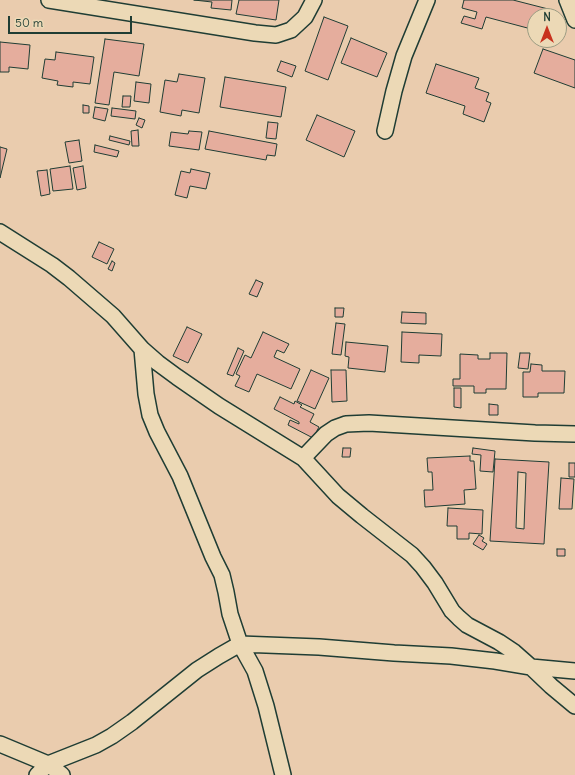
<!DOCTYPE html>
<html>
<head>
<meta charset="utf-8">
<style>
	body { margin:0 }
	#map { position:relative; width:575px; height:775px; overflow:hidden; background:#eaccae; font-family:Delius,sans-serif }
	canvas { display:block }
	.north { position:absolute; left:527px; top:8px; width:40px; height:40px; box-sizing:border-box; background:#ecd9b6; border:1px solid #9a9b82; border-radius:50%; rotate:0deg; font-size:11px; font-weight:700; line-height:16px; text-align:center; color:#1f3d34 }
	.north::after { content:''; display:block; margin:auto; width:14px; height:18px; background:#c8321e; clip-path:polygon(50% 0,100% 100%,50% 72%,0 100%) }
	.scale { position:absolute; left:8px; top:16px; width:124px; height:18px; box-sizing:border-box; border:2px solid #1f3d34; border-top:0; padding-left:5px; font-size:12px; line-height:14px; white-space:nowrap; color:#1f3d34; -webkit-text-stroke:3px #ecd9b6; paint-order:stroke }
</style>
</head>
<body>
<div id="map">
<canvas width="575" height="775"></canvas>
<div class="north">N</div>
<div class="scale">50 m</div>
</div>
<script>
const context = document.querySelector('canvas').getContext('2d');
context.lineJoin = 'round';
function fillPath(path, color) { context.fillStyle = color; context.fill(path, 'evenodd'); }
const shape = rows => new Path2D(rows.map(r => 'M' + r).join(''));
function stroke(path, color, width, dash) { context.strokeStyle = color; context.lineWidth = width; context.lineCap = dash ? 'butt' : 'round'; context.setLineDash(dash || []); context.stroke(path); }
const building = shape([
	[194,0,232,0,231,10,211,8,212,2,194,0],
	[239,0,279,0,276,20,236,14,239,0],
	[464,0,513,0,552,10,550,16,535,16,535,30,486,17,482,29,461,23,464,16,475,19,477,12,462,8,464,0],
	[324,17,348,26,328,80,305,71,324,17],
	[351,38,387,53,377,77,341,63,351,38],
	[105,39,144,44,139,76,114,72,109,105,95,103,105,39],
	[0,42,30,45,28,69,9,67,9,72,0,72,0,42],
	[543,49,575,60,575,88,534,73,543,49],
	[56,52,94,57,90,84,73,82,73,87,57,85,58,81,42,78,45,59,55,60,56,52],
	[281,61,296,66,292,77,277,71,281,61],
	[436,64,479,78,475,88,489,93,486,101,491,103,484,122,463,114,465,106,426,93,436,64],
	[179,74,205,78,199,113,182,110,181,116,160,112,165,80,177,82,179,74],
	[225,77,286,87,281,117,220,107,225,77],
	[136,82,151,84,149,103,134,101,136,82],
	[123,96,131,96,130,107,122,107,123,96],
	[83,105,89,106,89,113,83,113,83,105],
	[95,107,108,109,105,121,93,118,95,107],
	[112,108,136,111,135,119,111,116,112,108],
	[317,115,355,131,344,157,306,140,317,115],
	[139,118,145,120,142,128,136,125,139,118],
	[268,122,278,123,276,139,266,138,268,122],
	[138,130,139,146,132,146,131,131,138,130],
	[189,131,202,132,199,150,169,146,171,132,188,134,189,131],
	[209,131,277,144,275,156,267,155,266,160,205,149,209,131],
	[110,136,130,141,129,145,109,140,110,136],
	[79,140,82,161,69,163,65,142,79,140],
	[95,145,119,151,117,157,94,152,95,145],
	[0,147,7,149,0,178,0,147],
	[70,166,73,189,53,191,50,169,70,166],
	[83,166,86,188,77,190,73,168,83,166],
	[191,169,210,173,206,189,190,186,187,198,175,195,181,171,190,173,191,169],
	[47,170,50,194,41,196,37,171,47,170],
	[99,242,114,249,107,264,92,257,99,242],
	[112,261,115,263,112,271,108,269,112,261],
	[256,280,263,283,257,297,249,294,256,280],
	[335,308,344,308,343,317,335,317,335,308],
	[402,312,426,313,426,324,401,323,402,312],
	[336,323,345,324,341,355,332,354,336,323],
	[187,327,202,334,188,363,173,356,187,327],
	[263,332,289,344,284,353,277,350,274,357,300,369,291,389,257,374,249,392,235,386,240,376,236,374,245,355,251,358,263,332],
	[402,332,442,334,441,356,419,355,419,363,401,362,402,332],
	[346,342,388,346,385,372,348,368,349,357,345,356,346,342],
	[238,348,244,351,233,376,227,374,238,348],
	[490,353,507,353,506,389,486,389,486,393,474,393,474,386,453,386,453,379,460,379,460,354,478,355,478,359,490,359,490,353],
	[520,353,530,353,528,369,518,368,520,353],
	[531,364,542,365,542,371,565,371,564,393,538,393,538,397,523,397,523,372,530,372,531,364],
	[311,370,329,378,315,409,297,401,311,370],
	[331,370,346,370,347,401,332,402,331,370],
	[454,388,461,388,461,408,454,407,454,388],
	[280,397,294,404,295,401,302,405,300,407,314,414,310,422,319,427,313,438,288,425,290,420,299,424,299,422,274,409,280,397],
	[489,404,498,405,498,415,489,415,489,404],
	[343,448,351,448,350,457,342,457,343,448],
	[473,448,495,451,493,472,480,471,481,455,472,454,473,448],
	[470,456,470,461,474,461,476,489,464,490,465,504,425,507,424,490,433,490,432,472,428,472,427,458,470,456],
	[495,459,549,462,544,544,490,541,495,459],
	[518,472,526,473,524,529,516,528,518,472],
	[569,463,575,463,575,477,569,477,569,463],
	[561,478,574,479,572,509,559,509,561,478],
	[448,508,483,510,482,534,469,533,469,539,457,539,457,526,447,526,448,508],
	[479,535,484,538,482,541,487,544,483,550,473,544,479,535],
	[557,549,565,549,565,556,557,556,557,549]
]);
const street = shape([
	[49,0,255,33,276,35,291,30,305,17,314,0],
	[567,0,575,20],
	[385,131,394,91,404,56,427,0],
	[0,232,52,265,69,278,113,316,142,349,158,363,177,377,219,406,303,458,338,496,362,516,412,555,423,567,435,583,452,611,459,618,467,625,499,642,514,652,531,667,551,686,575,706],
	[142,349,146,394,150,415,157,432,180,476,213,557,222,575,226,592,230,614,240,644,255,671,266,706,283,775],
	[303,458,326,434,335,428,346,424,369,423,535,433,575,434],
	[0,744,48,764,62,775],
	[37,775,48,764,96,745,112,736,132,722,197,670,219,656,240,644,319,647,394,653,451,656,495,661,531,667,575,671]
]);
fillPath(building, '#e5ad9d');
stroke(building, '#1f3d34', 1);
stroke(street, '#1f3d34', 18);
stroke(street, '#ecd9b6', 15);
</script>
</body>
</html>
